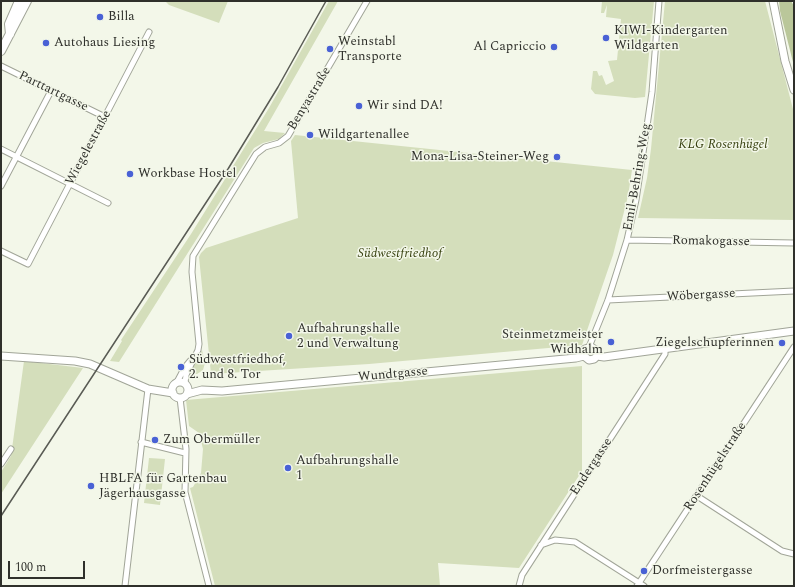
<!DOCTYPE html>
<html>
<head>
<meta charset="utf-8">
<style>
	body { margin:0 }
	#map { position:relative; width:795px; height:587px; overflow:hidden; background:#f3f7e9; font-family:Spectral,serif }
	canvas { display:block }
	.frame { position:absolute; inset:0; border:2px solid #2f302b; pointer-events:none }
	.scale { position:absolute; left:8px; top:561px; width:77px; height:18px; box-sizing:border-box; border:2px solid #2f302b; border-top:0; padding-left:5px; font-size:12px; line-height:14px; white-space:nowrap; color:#2f302b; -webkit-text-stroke:3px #f3f7e9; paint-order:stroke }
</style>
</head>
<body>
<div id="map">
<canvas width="795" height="587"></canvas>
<div class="frame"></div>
<div class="scale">100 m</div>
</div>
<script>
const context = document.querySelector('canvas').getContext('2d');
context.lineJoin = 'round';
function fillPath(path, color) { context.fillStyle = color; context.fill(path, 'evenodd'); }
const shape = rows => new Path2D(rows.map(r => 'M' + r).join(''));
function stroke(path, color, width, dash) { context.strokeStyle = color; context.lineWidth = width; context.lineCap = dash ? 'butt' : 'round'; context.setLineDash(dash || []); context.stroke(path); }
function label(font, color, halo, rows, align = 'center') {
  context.font = font + ' Spectral,serif'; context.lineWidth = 3; context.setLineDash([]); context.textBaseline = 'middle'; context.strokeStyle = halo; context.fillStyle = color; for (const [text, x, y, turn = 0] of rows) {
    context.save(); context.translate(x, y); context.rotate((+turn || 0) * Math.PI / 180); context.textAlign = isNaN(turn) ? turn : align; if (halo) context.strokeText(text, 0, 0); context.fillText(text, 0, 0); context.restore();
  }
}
const green = shape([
	[165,1,228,1,219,23,169,5],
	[329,1,338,1,264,131,285,133,279,139,263,143,254,148,119,362,110,361,122,341,121,340,191,234,269,108],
	[602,1,654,1,645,97,635,98,595,94,591,89,593,71,597,71,599,76,602,75,606,85,614,81,608,61,617,60,621,19,606,17,607,5,604,13,601,13],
	[665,1,765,1,794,113,794,220,638,218,647,178,651,149],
	[295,135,632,170,628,196,613,255,582,345,369,364,211,374,199,257,201,253,206,248,298,218,291,141],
	[202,350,205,363,203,370,197,374,189,374],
	[24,361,83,368,1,494,1,472,11,456],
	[582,366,582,471,519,568,438,563,440,586,215,586,190,488,193,487,201,473,203,449,199,433,189,426,186,400],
	[149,458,165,459,160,505,144,503]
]);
const forest = shape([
	[779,1,791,1,794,6,794,66,780,11]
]);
const street = shape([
	[1,66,105,117],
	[1,149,108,203],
	[1,186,51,91],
	[627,240,794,243],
	[1,251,28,264,149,32],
	[608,300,794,291],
	[589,347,608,300,627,240,636,200,652,92,659,1],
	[177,382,185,367,190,361],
	[185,383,186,375,198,350,199,344,192,272,193,256,256,154,265,147,279,143,288,136,367,1],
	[180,398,186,449,185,492,209,586],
	[141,442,185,453],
	[1,464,11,449],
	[697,496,782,551,794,554],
	[541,545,555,540,575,542,644,586],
	[125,586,148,389],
	[519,586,522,575,665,354,665,348],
	[637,586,794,347]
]);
const secondary = shape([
	[773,1,785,61,794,90],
	[1,356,75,361,90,364,148,389,173,393],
	[584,356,585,349,591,347,597,351,597,356],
	[584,356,589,360,594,359,597,356],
	[597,356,604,357,794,331],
	'172 390a8 8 0 1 1 16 0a8 8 0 1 1-16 0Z',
	[187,394,202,390,222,391,576,358,584,356]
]);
const primary = shape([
	[10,34,9,24,19,1],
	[1,51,27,1]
]);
const rail = shape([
	[1,516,228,169,278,87,326,1]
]);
const markers = [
	[100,17,4,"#4961d5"],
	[606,38,4,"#4961d5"],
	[46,43,4,"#4961d5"],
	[554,47,4,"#4961d5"],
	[330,49,4,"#4961d5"],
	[359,106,4,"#4961d5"],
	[310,135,4,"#4961d5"],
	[557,157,4,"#4961d5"],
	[130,174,4,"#4961d5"],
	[289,336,4,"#4961d5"],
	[611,342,4,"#4961d5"],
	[782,343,4,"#4961d5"],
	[181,367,4,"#4961d5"],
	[155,440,4,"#4961d5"],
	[288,468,4,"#4961d5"],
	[91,486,4,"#4961d5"],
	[644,571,4,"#4961d5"]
];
const poiNames = [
	["Billa",108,17],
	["KIWI-Kindergarten",614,31],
	["Wildgarten",614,46],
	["Weinstabl",338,42],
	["Transporte",338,57],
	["Autohaus Liesing",54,43],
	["Al Capriccio",546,47,"right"],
	["Wir sind DA!",367,106],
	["Wildgartenallee",318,135],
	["Mona-Lisa-Steiner-Weg",549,157,"right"],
	["Workbase Hostel",138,174],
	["Aufbahrungshalle",297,329],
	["2 und Verwaltung",297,344],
	["Steinmetzmeister",603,335,"right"],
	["Widhalm",603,350,"right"],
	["Ziegelschupferinnen",774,343,"right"],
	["Südwestfriedhof,",189,360],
	["2. und 8. Tor",189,375],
	["Zum Obermüller",163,440],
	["Aufbahrungshalle",296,461],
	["1",296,476],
	["HBLFA für Gartenbau",99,479],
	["Jägerhausgasse",99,494],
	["Dorfmeistergasse",652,571]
];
const streetNames = [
	["Parttartgasse",53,92,26],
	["Benyastraße",310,99,-59],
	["Wiegelestraße",89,148,-62],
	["Emil-Behring-Weg",638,177,-80],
	["Romakogasse",711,242,1],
	["Wöbergasse",701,296,-3],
	["Wundtgasse",393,375,-5],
	["Endergasse",592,467,-57],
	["Rosenhügelstraße",716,467,-57]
];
const parkNames = [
	["KLG Rosenhügel",723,145],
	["Südwestfriedhof",400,254]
];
fillPath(green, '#d4debb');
fillPath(forest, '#bac79a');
stroke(street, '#a1a598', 7);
stroke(secondary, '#a1a598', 9);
stroke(primary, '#a1a598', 10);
stroke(street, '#fff', 5);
stroke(secondary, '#fff', 7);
stroke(primary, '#fff', 8);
stroke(rail, '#595b54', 1.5);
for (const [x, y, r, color] of markers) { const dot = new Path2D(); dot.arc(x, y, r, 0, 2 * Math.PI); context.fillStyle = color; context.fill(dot); stroke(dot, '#f3f7e9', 1.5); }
label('13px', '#2f302b', '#f3f7e9', poiNames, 'left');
label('13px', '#2f302b', '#f3f7e9', streetNames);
label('italic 13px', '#384210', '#f3f7e9', parkNames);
</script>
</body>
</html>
